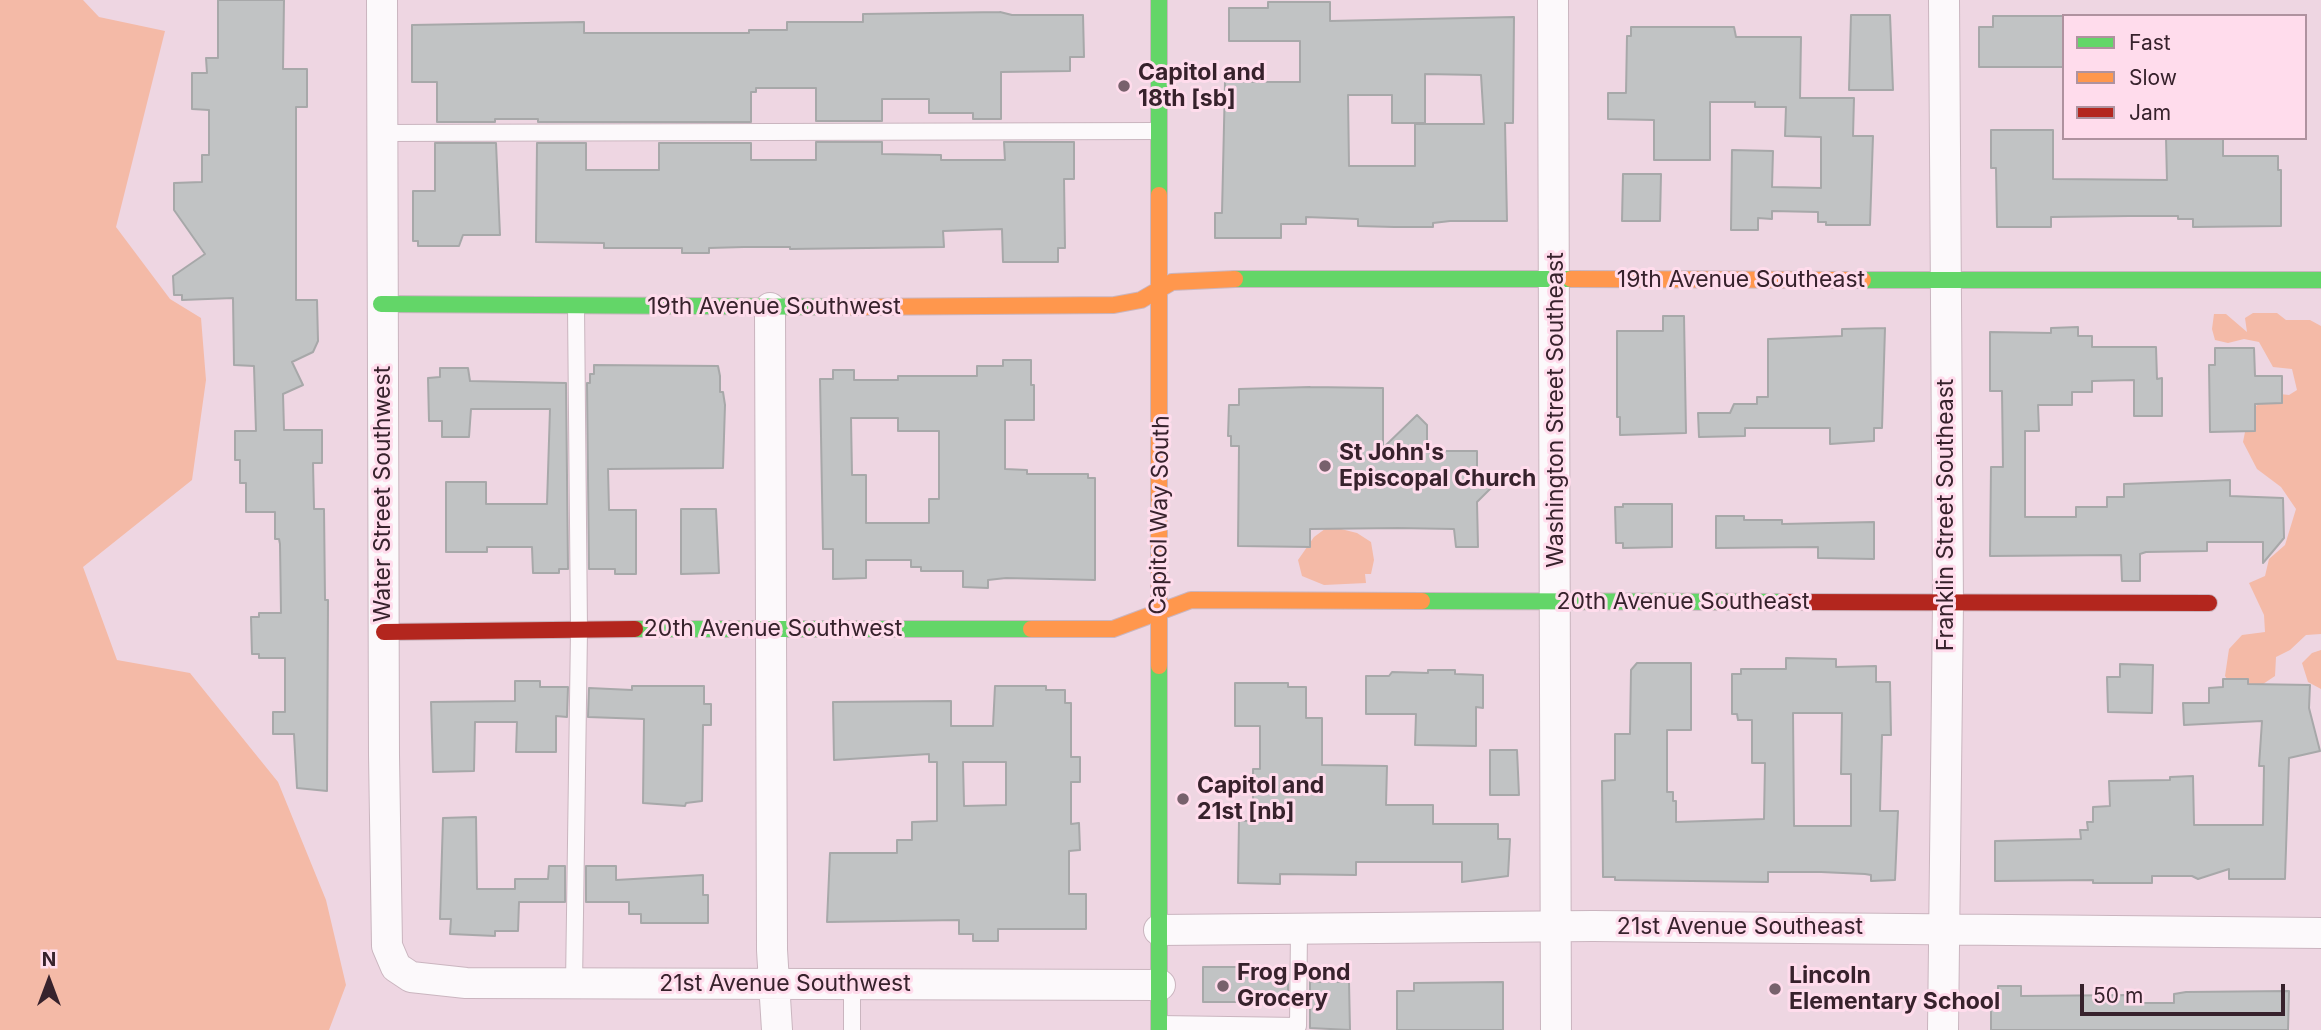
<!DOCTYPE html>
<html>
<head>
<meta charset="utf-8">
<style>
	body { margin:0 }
	#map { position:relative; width:2321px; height:1030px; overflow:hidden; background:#eed6e2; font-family:Inter,sans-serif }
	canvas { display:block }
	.legend { position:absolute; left:2062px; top:14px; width:245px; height:126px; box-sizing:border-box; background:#ffdcec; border:2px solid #af929f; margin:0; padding:9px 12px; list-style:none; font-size:21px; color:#37222c }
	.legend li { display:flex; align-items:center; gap:14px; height:35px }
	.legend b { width:35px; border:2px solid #af929f }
	.north { position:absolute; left:14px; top:946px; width:70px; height:70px; -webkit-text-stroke:5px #ffdcec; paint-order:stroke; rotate:0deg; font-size:19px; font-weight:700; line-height:28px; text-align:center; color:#37222c }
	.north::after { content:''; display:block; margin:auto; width:24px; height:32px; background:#37222c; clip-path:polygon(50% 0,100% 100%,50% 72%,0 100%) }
	.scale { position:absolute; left:2080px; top:984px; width:205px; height:32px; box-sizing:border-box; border:4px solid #37222c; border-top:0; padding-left:9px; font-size:21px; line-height:24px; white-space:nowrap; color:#37222c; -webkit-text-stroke:5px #ffdcec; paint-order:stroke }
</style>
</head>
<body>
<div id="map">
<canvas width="2321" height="1030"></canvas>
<ul class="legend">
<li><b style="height:9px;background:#63d668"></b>Fast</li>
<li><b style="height:9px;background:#ff974d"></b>Slow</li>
<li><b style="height:9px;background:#b3261e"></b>Jam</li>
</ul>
<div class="north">N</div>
<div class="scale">50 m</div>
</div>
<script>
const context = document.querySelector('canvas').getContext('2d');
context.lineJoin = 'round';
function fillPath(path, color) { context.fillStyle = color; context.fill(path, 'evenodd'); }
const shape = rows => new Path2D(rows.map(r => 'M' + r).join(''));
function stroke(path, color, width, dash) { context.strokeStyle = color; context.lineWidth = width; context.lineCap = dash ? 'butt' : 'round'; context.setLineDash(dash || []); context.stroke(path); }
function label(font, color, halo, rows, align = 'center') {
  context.font = font + ' Inter,sans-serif'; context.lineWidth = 6; context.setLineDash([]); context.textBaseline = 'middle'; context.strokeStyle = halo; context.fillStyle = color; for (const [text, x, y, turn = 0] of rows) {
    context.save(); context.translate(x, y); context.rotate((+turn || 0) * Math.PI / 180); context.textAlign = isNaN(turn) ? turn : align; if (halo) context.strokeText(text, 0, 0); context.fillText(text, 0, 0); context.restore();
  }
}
const green = shape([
	[0,0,83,0,99,17,165,31,116,227,170,299,201,318,206,380,192,480,83,567,117,660,190,673,278,782,326,900,346,985,329,1030,0,1030],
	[2253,313,2277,313,2286,320,2310,320,2321,326,2321,634,2306,635,2290,650,2276,657,2275,676,2260,686,2234,690,2225,676,2229,649,2242,635,2265,632,2264,615,2249,583,2265,576,2269,559,2285,545,2296,509,2281,487,2257,469,2243,442,2248,417,2263,397,2271,393,2289,395,2297,390,2292,369,2273,367,2259,342,2244,339,2228,343,2215,340,2212,329,2214,314,2226,314,2247,332,2245,318],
	[1329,526,1357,533,1371,542,1374,560,1371,574,1365,574,1366,583,1324,585,1302,576,1298,560,1314,537],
	[2321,650,2321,689,2308,682,2302,663,2312,653]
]);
const building = shape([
	[218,0,284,0,283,69,307,69,307,107,296,107,296,300,317,300,318,341,313,352,292,362,303,385,283,394,284,430,322,430,322,463,313,463,314,509,324,509,325,600,328,600,327,791,297,788,294,734,273,734,273,712,285,712,285,658,259,658,259,654,252,654,251,617,259,617,259,613,281,613,280,544,279,539,275,539,275,512,246,512,246,483,240,483,240,460,235,460,235,431,256,431,254,366,234,365,233,298,182,300,182,295,174,295,173,276,205,254,174,210,174,183,202,182,202,155,209,155,209,110,192,109,192,73,207,73,206,58,218,58,218,0],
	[1268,2,1330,2,1330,21,1514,17,1513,123,1505,123,1507,221,1450,221,1433,223,1433,227,1394,227,1358,226,1358,219,1306,217,1306,224,1281,224,1281,238,1215,238,1215,213,1222,213,1225,82,1300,82,1300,41,1229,41,1229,8,1268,8,1268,2],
	[1425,74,1481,75,1484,124,1415,124,1415,166,1349,166,1348,95,1392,95,1392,123,1425,123,1425,74],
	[1000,12,1012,15,1083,15,1084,57,1070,57,1070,71,1001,72,1001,119,973,119,973,113,929,113,929,99,882,99,882,121,816,121,816,88,756,88,756,92,751,92,751,122,538,122,538,119,495,119,495,122,437,122,437,82,412,82,412,25,584,22,584,33,749,33,749,30,787,30,787,22,863,22,863,14,1000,12],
	[1851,15,1890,15,1893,90,1849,90,1851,15],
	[1993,16,2064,16,2064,67,1979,67,1979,27,1993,27,1993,16],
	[1631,27,1734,27,1736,37,1801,37,1800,98,1854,98,1853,136,1873,136,1870,225,1826,225,1826,222,1818,222,1818,212,1772,211,1772,219,1758,218,1758,230,1731,230,1732,150,1773,151,1772,187,1821,188,1821,137,1785,136,1786,107,1755,107,1755,102,1710,102,1710,160,1654,160,1654,120,1608,119,1608,93,1626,93,1627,36,1631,36,1631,27],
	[1991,130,2053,130,2053,179,2167,180,2166,138,2223,138,2223,156,2278,156,2278,170,2281,170,2281,226,2193,227,2193,219,2178,219,2178,216,2129,216,2051,217,2051,227,1997,227,1996,168,1991,168,1991,130],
	[816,142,882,142,882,154,941,155,941,160,1005,160,1004,142,1074,142,1074,179,1064,179,1065,248,1058,248,1058,262,1003,262,1002,229,943,231,944,247,790,249,790,247,744,247,709,248,709,253,682,253,682,248,604,248,604,243,536,242,537,143,586,143,586,170,659,170,659,143,751,143,751,160,816,160,816,142],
	[435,143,496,143,500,235,463,235,459,246,418,246,418,241,413,241,413,191,435,191,435,143],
	[1623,174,1661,174,1660,221,1622,221,1623,174],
	[1663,316,1684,316,1686,433,1620,435,1620,417,1617,417,1617,331,1663,331,1663,316],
	[2078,327,2078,336,2092,336,2092,347,2156,347,2157,379,2162,378,2162,416,2134,416,2134,380,2092,381,2092,392,2072,392,2072,405,2038,405,2039,431,2025,431,2025,517,2076,517,2076,507,2107,507,2107,497,2124,497,2124,484,2230,480,2230,496,2283,498,2284,538,2263,563,2263,542,2207,542,2207,551,2146,552,2140,554,2140,581,2122,581,2121,555,1990,556,1991,467,2003,467,2002,391,1990,391,1990,332,2051,333,2051,328,2078,327],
	[1885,328,1882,428,1874,428,1874,441,1830,444,1830,428,1745,428,1745,436,1699,437,1698,413,1730,413,1734,404,1757,404,1757,397,1768,397,1768,339,1842,336,1842,329,1885,328],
	[2215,348,2254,348,2255,376,2282,376,2282,403,2255,404,2255,431,2210,432,2209,365,2215,365,2215,348],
	[1003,360,1031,360,1031,385,1034,385,1034,420,1005,420,1005,469,1027,470,1027,474,1088,474,1088,478,1095,478,1095,580,1006,578,988,580,988,588,963,587,963,571,921,571,921,567,911,567,911,560,866,560,866,578,833,579,833,549,823,549,820,379,833,379,833,370,854,370,854,380,898,380,898,376,977,376,977,366,1003,366,1003,360],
	[851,418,898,418,898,431,939,431,939,499,929,499,929,523,866,523,866,475,852,475,851,418],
	[594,365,718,366,720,376,720,392,723,392,725,405,723,468,608,469,609,510,636,510,636,574,615,574,615,569,589,569,587,383,590,383,590,374,594,374,594,365],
	[440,368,468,368,470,381,566,383,568,569,559,569,559,573,533,573,532,547,487,547,487,552,446,552,446,482,486,482,486,504,547,504,550,409,471,409,469,437,442,437,442,421,429,421,428,378,440,377,440,368],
	[1310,387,1383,388,1383,448,1417,415,1427,425,1427,451,1477,451,1477,474,1492,487,1477,502,1478,547,1456,547,1454,529,1398,528,1310,529,1310,547,1238,546,1239,446,1231,446,1231,436,1228,436,1229,405,1239,405,1239,389,1310,387],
	[1623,504,1672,504,1672,547,1623,548,1623,543,1616,543,1615,507,1623,507,1623,504],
	[681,509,716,509,719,573,681,574,681,509],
	[1716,516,1744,516,1744,520,1782,520,1782,524,1874,522,1874,559,1818,558,1818,547,1716,548,1716,516],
	[1786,658,1836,659,1836,667,1876,666,1876,682,1890,682,1891,735,1882,735,1880,811,1898,811,1895,880,1871,881,1871,875,1865,874,1821,872,1768,872,1768,882,1615,880,1615,877,1603,877,1602,781,1615,780,1615,734,1630,734,1631,670,1637,663,1691,663,1691,730,1667,730,1667,792,1673,792,1673,801,1676,801,1676,822,1764,819,1765,763,1752,763,1752,720,1738,720,1737,714,1732,714,1732,674,1741,674,1741,669,1786,669,1786,658],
	[1793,713,1842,713,1841,774,1851,774,1851,826,1794,826,1793,713],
	[2120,664,2153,665,2152,713,2108,712,2107,677,2120,677,2120,664],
	[1428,670,1455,670,1455,674,1483,675,1483,708,1476,707,1476,746,1415,745,1416,714,1366,714,1366,676,1389,676,1392,672,1428,673,1428,670],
	[2223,679,2248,679,2248,684,2310,685,2309,708,2320,751,2289,758,2285,879,2229,879,2229,869,2198,879,2192,876,2152,876,2152,883,2093,883,2093,880,1995,881,1995,841,2081,839,2080,830,2088,830,2087,822,2093,822,2093,807,2110,806,2109,781,2170,780,2170,777,2193,776,2194,825,2263,825,2264,766,2259,766,2262,721,2184,725,2183,703,2209,703,2209,688,2223,687,2223,679],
	[515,681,540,681,540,687,568,687,567,717,556,716,556,752,516,752,517,722,475,722,474,771,433,772,431,702,515,701,515,681],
	[1235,683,1288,683,1288,687,1306,687,1306,718,1322,718,1322,765,1387,766,1386,805,1433,805,1433,824,1498,824,1498,839,1510,839,1508,876,1462,882,1462,862,1356,862,1356,875,1280,874,1280,884,1238,883,1239,821,1253,821,1253,769,1260,769,1260,726,1235,726,1235,683],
	[632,686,704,686,704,704,711,704,711,725,703,725,702,801,686,803,685,806,643,803,644,719,588,717,589,688,632,690,632,686],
	[995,686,1046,686,1046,690,1065,690,1065,703,1071,703,1071,757,1080,757,1080,782,1071,782,1071,824,1079,823,1080,850,1069,851,1069,894,1086,894,1086,929,998,929,998,941,973,941,973,934,959,934,959,920,827,922,830,853,897,853,897,840,912,840,912,822,937,821,937,762,929,762,929,754,834,760,833,702,951,701,951,726,993,726,995,686],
	[963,762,1006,762,1006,805,964,806,963,762],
	[1490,750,1517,750,1519,795,1490,795,1490,750],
	[476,817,477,889,515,889,515,879,548,879,549,866,565,866,565,902,519,902,518,931,495,931,495,936,450,934,451,919,440,919,443,818,476,817],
	[586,866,616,866,616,880,703,875,703,895,708,895,708,923,641,923,641,914,629,914,629,902,586,902,586,866],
	[1203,967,1263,967,1263,973,1288,973,1288,1002,1203,1002,1203,967],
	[1310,982,1349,982,1350,1030,1310,1028,1310,982],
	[1503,982,1503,1030,1397,1030,1397,991,1414,991,1414,983,1503,982],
	[1998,986,2021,986,2021,996,2131,995,2131,1003,2174,1003,2174,994,2186,992,2289,991,2288,1030,1991,1030,1991,1002,1998,1002,1998,986]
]);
const lane = shape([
	[381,133,1159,131],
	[852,983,852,1030],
	[574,984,579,630,576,306],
	[1159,1024,1298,1026,1299,930]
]);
const street = shape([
	[382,0,384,755,387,946,396,967,411,977,466,983,1160,985],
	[1553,0,1556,1030],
	[770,308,772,950,777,1030],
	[1159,930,1593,926,2321,933],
	[1943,1030,1948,603,1944,0]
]);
const fast = shape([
	[1159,0,1159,195],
	[1235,279,1571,279],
	[1863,280,2321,280],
	[381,304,853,307],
	[1422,601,1787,602],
	[635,629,1031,629],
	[1159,666,1159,1030]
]);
const slow = shape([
	[1159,195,1159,666],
	[1571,279,1863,280],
	[853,307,1114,305,1141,300,1172,282,1235,279],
	[1031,629,1113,629,1191,600,1422,601]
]);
const jam = shape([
	[1787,602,2209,603],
	[384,632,635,629]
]);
const markers = [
	[1124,86,7,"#77616c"],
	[1325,466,7,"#77616c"],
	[1183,799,7,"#77616c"],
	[1223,986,7,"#77616c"],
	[1775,989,7,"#77616c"]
];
const poiNames = [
	["Capitol and",1138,73],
	["18th [sb]",1138,99],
	["St John's",1339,453],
	["Episcopal Church",1339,479],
	["Capitol and",1197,786],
	["21st [nb]",1197,812],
	["Frog Pond",1237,973],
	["Grocery",1237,999],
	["Lincoln",1789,976],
	["Elementary School",1789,1002]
];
const streetNames = [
	["19th Avenue Southeast",1741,280],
	["19th Avenue Southwest",774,307],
	["Washington Street Southeast",1556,410,-90],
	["Water Street Southwest",383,494,-90],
	["Capitol Way South",1160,515,-89],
	["Franklin Street Southeast",1946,515,-90],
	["20th Avenue Southeast",1683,602],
	["20th Avenue Southwest",773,629],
	["21st Avenue Southeast",1740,927],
	["21st Avenue Southwest",785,984]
];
fillPath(green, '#f4baa7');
fillPath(building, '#c1c3c4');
stroke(building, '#a7a8a9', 2);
stroke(lane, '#cab5bf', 18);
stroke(street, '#cab5bf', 32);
stroke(fast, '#cab5bf', 18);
stroke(slow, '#cab5bf', 18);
stroke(jam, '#cab5bf', 18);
stroke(lane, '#fcf9fb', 16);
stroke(street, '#fcf9fb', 30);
stroke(fast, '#63d668', 16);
stroke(slow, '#ff974d', 16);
stroke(jam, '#b3261e', 16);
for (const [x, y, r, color] of markers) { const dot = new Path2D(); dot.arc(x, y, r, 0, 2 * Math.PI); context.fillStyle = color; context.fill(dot); stroke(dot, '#ffdcec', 2.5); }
label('bold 23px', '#37222c', '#ffdcec', poiNames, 'left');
label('23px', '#37222c', '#ffdcec', streetNames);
</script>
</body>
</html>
